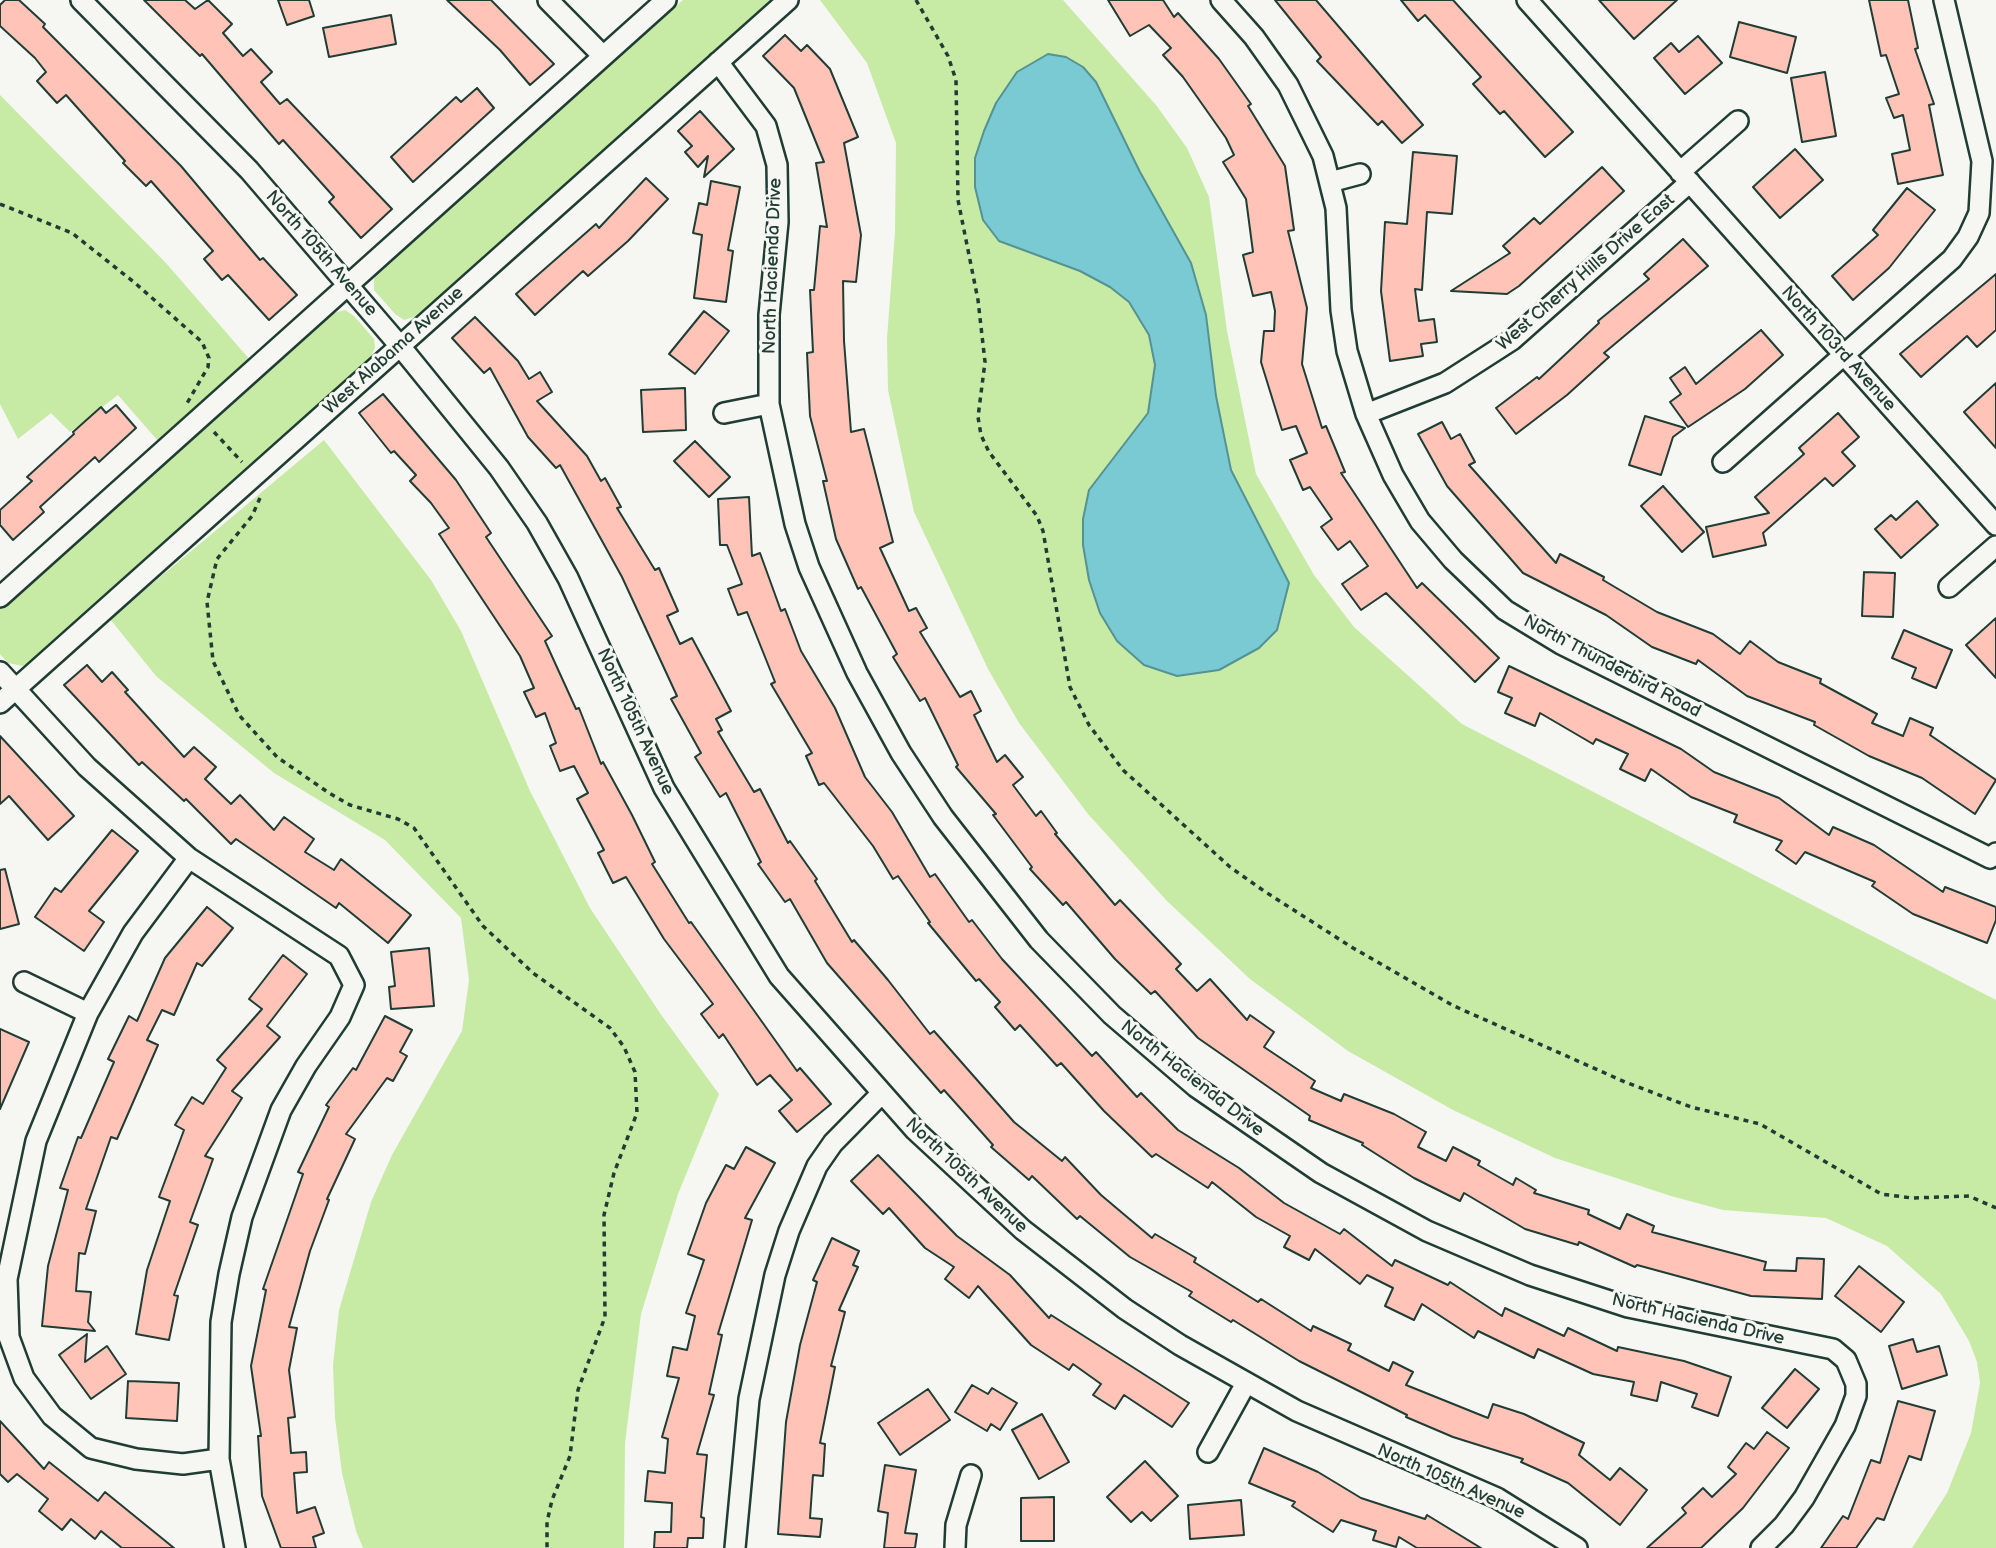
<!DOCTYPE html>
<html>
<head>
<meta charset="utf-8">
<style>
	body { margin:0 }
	canvas { display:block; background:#f6f6f2 }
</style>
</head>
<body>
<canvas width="1996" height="1548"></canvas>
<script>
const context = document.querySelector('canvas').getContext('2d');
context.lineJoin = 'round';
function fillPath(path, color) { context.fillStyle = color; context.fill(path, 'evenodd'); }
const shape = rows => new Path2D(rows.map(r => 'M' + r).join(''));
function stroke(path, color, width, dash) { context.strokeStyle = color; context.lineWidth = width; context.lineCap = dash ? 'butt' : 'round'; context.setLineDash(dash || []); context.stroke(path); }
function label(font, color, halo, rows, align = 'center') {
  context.font = font + ' "Balsamiq Sans",sans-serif'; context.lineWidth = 6; context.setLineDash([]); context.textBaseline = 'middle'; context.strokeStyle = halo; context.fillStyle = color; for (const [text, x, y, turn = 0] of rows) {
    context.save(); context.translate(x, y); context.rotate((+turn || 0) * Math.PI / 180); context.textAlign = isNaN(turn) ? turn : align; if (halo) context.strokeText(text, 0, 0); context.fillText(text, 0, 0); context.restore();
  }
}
const green = shape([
	[683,0,772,0,417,316,404,320,395,314,374,290,374,279,378,271],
	[820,0,1063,0,1156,105,1187,148,1209,197,1227,331,1256,474,1314,575,1354,627,1462,724,1996,1000,1996,1548,1912,1548,1947,1493,1971,1433,1980,1383,1977,1362,1969,1341,1941,1294,1887,1246,1826,1218,1723,1210,1671,1196,1555,1158,1453,1110,1348,1051,1250,979,1167,901,1088,814,1019,723,988,669,914,512,888,390,887,338,895,232,896,143,867,63],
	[0,95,166,263,257,368,165,449,118,395,70,432,51,413,18,439,0,404],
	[345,310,354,316,374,339,375,348,368,361,28,663,23,666,8,663,0,654,0,608,330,314],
	[324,440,431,580,461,631,530,791,590,908,662,1016,719,1094,678,1194,641,1314,625,1443,624,1548,363,1548,356,1531,342,1473,335,1418,333,1365,339,1310,371,1202,392,1155,462,1031,469,980,461,918,385,840,274,773,156,676,110,619]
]);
const water = shape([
	[1048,54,1066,57,1083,67,1096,82,1140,172,1191,263,1206,315,1216,396,1231,470,1289,583,1277,630,1259,648,1219,670,1177,676,1144,665,1117,641,1100,613,1089,580,1083,545,1083,519,1089,490,1148,413,1155,365,1149,335,1129,302,1110,287,1080,271,999,241,983,220,975,187,975,158,984,131,996,103,1017,72,1048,54]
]);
const building = shape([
	[5,0,19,0,45,24,43,27,181,166,260,260,263,258,297,295,269,320,228,275,222,280,204,259,213,251,151,181,146,186,123,163,125,161,66,95,57,103,37,81,46,72,35,58,0,26,0,5,5,0],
	[144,0,185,0,195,9,208,0,232,24,223,33,243,56,251,49,272,72,261,82,280,104,287,99,392,209,361,238,329,202,334,197,283,140,279,144,202,54,200,56,144,0],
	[278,0,309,0,314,16,287,25,278,0],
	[447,0,491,0,554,64,530,85,500,50,447,0],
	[1108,0,1163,0,1174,17,1178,13,1219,59,1251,104,1248,106,1285,166,1294,230,1288,231,1307,308,1302,364,1322,428,1326,426,1345,472,1341,473,1417,588,1422,583,1499,658,1475,682,1386,593,1361,610,1342,584,1368,566,1350,541,1338,550,1321,527,1332,519,1310,487,1303,490,1290,460,1307,453,1296,426,1282,430,1261,362,1264,331,1274,331,1275,311,1271,292,1253,296,1243,255,1253,252,1246,199,1223,162,1234,155,1226,138,1183,77,1163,55,1171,48,1149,25,1130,36,1108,0],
	[1275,0,1316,0,1423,125,1402,143,1382,121,1378,125,1317,61,1321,57,1275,0],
	[1401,0,1453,0,1573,132,1545,157,1504,111,1500,114,1473,84,1481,77,1425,15,1418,21,1401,0],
	[1599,0,1677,0,1634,39,1599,0],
	[1869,0,1908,0,1918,48,1915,49,1934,104,1929,105,1943,175,1898,184,1892,154,1910,150,1903,115,1894,118,1886,98,1899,94,1886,55,1881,56,1869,0],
	[391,15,396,44,329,57,323,28,391,15],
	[1739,22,1796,37,1787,73,1730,57,1739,22],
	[785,35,801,51,807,45,830,69,858,137,844,143,861,235,856,282,843,281,844,341,851,432,864,429,893,542,880,548,909,611,916,608,927,628,920,632,960,697,971,691,981,711,974,715,997,762,1005,755,1023,777,1013,785,1036,816,1041,811,1057,833,1055,834,1115,905,1120,900,1181,964,1176,969,1197,991,1210,979,1247,1020,1250,1015,1274,1032,1264,1047,1315,1081,1311,1088,1341,1101,1344,1094,1394,1114,1426,1132,1418,1147,1446,1161,1453,1147,1480,1161,1478,1165,1513,1185,1516,1178,1536,1190,1534,1193,1589,1210,1588,1214,1620,1229,1627,1214,1654,1226,1652,1232,1766,1262,1764,1270,1796,1271,1797,1258,1824,1259,1822,1299,1751,1296,1637,1265,1635,1267,1579,1242,1578,1245,1525,1229,1464,1193,1460,1201,1414,1178,1362,1145,1363,1143,1309,1120,1310,1116,1198,1038,1155,991,1151,994,1115,959,1066,902,1063,905,1030,869,1032,867,993,815,996,814,956,767,958,765,925,698,920,701,893,657,897,654,861,587,858,589,836,539,823,481,827,481,810,416,807,353,813,352,810,290,814,290,820,226,827,227,816,163,824,162,794,88,763,56,785,35],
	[1698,36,1722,63,1685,94,1654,58,1671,43,1679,52,1698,36],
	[1825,72,1836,136,1802,142,1791,78,1825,72],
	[477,88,494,108,413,182,391,157,456,97,461,102,477,88],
	[700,111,734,149,704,177,708,156,698,167,685,152,692,146,678,131,700,111],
	[1795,149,1823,180,1780,218,1753,187,1795,149],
	[1413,152,1457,156,1452,214,1427,212,1422,290,1415,289,1419,321,1434,319,1437,342,1421,344,1423,356,1390,361,1381,291,1385,222,1407,224,1413,152],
	[1602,167,1624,191,1519,286,1507,294,1451,291,1510,253,1503,246,1534,218,1540,224,1602,167],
	[646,178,668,199,628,241,588,276,583,271,535,315,516,294,596,224,599,228,646,178],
	[711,181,740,187,728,250,733,251,726,302,694,298,702,235,693,233,699,203,707,205,711,181],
	[1907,188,1935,210,1889,268,1853,300,1832,276,1878,235,1873,230,1907,188],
	[1683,239,1708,266,1604,353,1609,357,1567,395,1516,434,1496,408,1537,377,1539,379,1599,323,1598,321,1649,279,1644,274,1683,239],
	[1996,274,1996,330,1977,347,1967,336,1921,377,1900,354,1996,274],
	[704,311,729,331,695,374,669,354,704,311],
	[475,317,518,361,529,379,540,372,552,392,537,401,587,456,601,481,605,478,621,507,617,508,655,570,659,568,678,611,667,616,680,644,692,638,731,711,716,719,722,730,718,732,754,792,760,789,788,843,790,841,817,879,815,881,852,942,854,940,888,980,930,1034,934,1031,1014,1122,1062,1161,1065,1157,1101,1195,1152,1238,1155,1234,1196,1258,1194,1262,1258,1302,1261,1299,1311,1331,1313,1326,1351,1344,1348,1350,1389,1371,1393,1362,1413,1372,1406,1385,1488,1418,1493,1404,1524,1414,1584,1443,1579,1455,1610,1480,1620,1468,1647,1490,1620,1525,1568,1483,1521,1462,1523,1459,1453,1437,1406,1417,1407,1415,1299,1361,1233,1320,1231,1322,1189,1296,1192,1292,1130,1257,1080,1216,1077,1219,1032,1176,1029,1180,991,1147,993,1145,944,1090,941,1093,827,963,790,899,785,902,758,864,761,862,726,793,720,797,695,757,701,753,671,699,677,696,622,577,560,465,556,468,528,437,490,368,484,373,452,338,475,317],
	[1761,330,1783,355,1745,389,1688,427,1670,402,1681,394,1670,378,1685,367,1696,384,1761,330],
	[1996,383,1996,448,1964,412,1996,383],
	[685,388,686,430,643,432,641,390,685,388],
	[383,394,456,480,491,533,486,537,552,636,545,641,576,709,579,708,601,764,603,762,632,815,655,862,652,864,689,923,691,922,797,1071,800,1068,831,1104,797,1132,779,1111,792,1100,770,1075,757,1085,723,1034,719,1038,701,1014,713,1004,664,939,626,877,613,883,598,853,604,850,577,799,588,793,574,766,560,771,550,746,556,743,545,713,536,717,524,692,534,688,520,656,439,534,449,528,431,503,410,481,416,475,394,451,391,453,359,413,383,394],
	[116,405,136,428,99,462,95,457,40,507,44,512,13,540,0,525,0,510,32,481,27,477,74,434,73,432,101,407,106,413,116,405],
	[1838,413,1859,437,1842,452,1855,466,1833,486,1825,478,1763,533,1766,545,1713,557,1706,527,1769,513,1755,497,1804,454,1799,448,1838,413],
	[1645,416,1685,428,1673,437,1661,475,1629,465,1645,416],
	[1442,422,1451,439,1460,434,1475,462,1469,465,1556,563,1560,554,1604,577,1603,580,1657,612,1713,634,1740,654,1750,641,1778,662,1821,679,1820,683,1877,714,1872,723,1903,736,1910,718,1933,728,1930,735,1996,780,1975,814,1922,778,1869,756,1814,725,1815,722,1747,696,1698,660,1696,664,1652,647,1606,615,1523,573,1447,486,1418,434,1442,422],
	[695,441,730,477,709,497,674,461,695,441],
	[1663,486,1704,532,1682,552,1641,506,1663,486],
	[749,497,752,556,760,553,781,611,785,609,801,651,835,708,865,777,892,812,930,877,935,874,969,922,972,920,1002,959,1092,1056,1096,1052,1137,1097,1141,1093,1178,1130,1239,1168,1284,1203,1340,1234,1344,1229,1392,1266,1395,1260,1448,1285,1450,1282,1502,1316,1505,1308,1564,1336,1568,1328,1617,1351,1618,1347,1684,1361,1731,1377,1718,1416,1692,1407,1697,1394,1661,1382,1657,1401,1631,1395,1634,1382,1593,1374,1538,1349,1534,1358,1478,1331,1474,1338,1422,1304,1414,1320,1385,1306,1393,1288,1367,1275,1360,1284,1315,1249,1309,1260,1284,1247,1290,1236,1256,1217,1212,1182,1208,1188,1156,1154,1152,1157,1104,1111,1061,1063,1057,1066,1020,1025,1015,1030,995,1007,1000,1002,979,979,976,981,928,923,930,922,898,876,893,879,873,846,824,783,819,785,806,756,812,753,771,684,775,682,747,612,738,615,728,589,742,584,727,545,720,545,718,499,749,497],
	[1917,501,1938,525,1901,558,1875,529,1891,515,1896,520,1917,501],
	[1864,572,1895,573,1893,617,1862,616,1864,572],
	[1996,618,1996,678,1966,645,1996,618],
	[1904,630,1952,650,1936,688,1912,678,1916,668,1892,658,1904,630],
	[87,665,102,682,112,672,128,690,125,692,184,757,194,747,216,767,205,779,231,804,240,795,274,830,284,817,314,839,305,852,334,870,341,859,411,915,388,943,339,903,336,908,236,839,231,844,186,799,184,801,142,762,139,765,64,685,87,665],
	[1509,666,1681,749,1714,772,1779,798,1829,835,1833,827,1874,845,1943,892,1945,887,1996,907,1996,920,1987,943,1913,914,1872,886,1875,882,1805,852,1796,864,1776,850,1782,841,1734,822,1737,815,1691,797,1651,769,1645,781,1620,769,1628,754,1596,739,1593,744,1540,713,1535,726,1505,713,1512,698,1498,692,1509,666],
	[0,736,74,816,48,840,9,796,0,804,0,736],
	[112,830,138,851,89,911,104,922,84,951,35,917,55,888,61,892,112,830],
	[5,869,19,924,0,929,0,870,5,869],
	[207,907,233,928,202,966,197,963,174,1015,162,1010,147,1040,158,1045,117,1139,111,1137,86,1209,96,1211,85,1254,79,1253,76,1291,91,1292,88,1322,95,1331,42,1326,48,1266,68,1190,60,1188,78,1137,81,1138,114,1062,108,1059,129,1016,137,1021,165,958,207,907],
	[429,948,434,1006,391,1009,389,987,395,986,391,952,429,948],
	[283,955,307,974,267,1026,280,1037,232,1091,242,1098,205,1156,213,1159,190,1222,198,1225,174,1295,178,1296,169,1340,136,1334,147,1270,170,1201,159,1197,184,1130,175,1125,192,1097,203,1104,226,1068,217,1060,262,1009,249,999,283,955],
	[385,1016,412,1030,400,1052,407,1056,393,1081,387,1078,346,1134,355,1139,327,1199,329,1200,310,1251,289,1327,297,1328,289,1370,295,1417,288,1418,291,1453,306,1452,307,1472,294,1473,297,1513,315,1507,324,1533,313,1537,316,1548,281,1548,262,1496,258,1436,261,1436,251,1366,266,1290,263,1289,303,1174,298,1172,329,1107,326,1105,353,1068,356,1070,385,1016],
	[0,1029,29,1042,0,1109,0,1029],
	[746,1147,775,1163,745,1218,752,1220,718,1334,722,1335,709,1394,714,1395,697,1454,707,1455,701,1517,704,1518,703,1538,688,1538,687,1548,654,1548,655,1532,671,1532,672,1503,645,1501,648,1471,665,1473,668,1439,662,1437,679,1378,667,1376,673,1347,687,1350,695,1316,686,1313,704,1260,688,1254,706,1203,726,1165,734,1169,746,1147],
	[878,1155,957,1236,1010,1275,1049,1318,1051,1315,1189,1403,1172,1427,1124,1395,1115,1409,1093,1395,1101,1384,1073,1364,1069,1370,1031,1345,978,1286,969,1298,945,1279,954,1267,925,1248,889,1208,883,1214,851,1181,878,1155],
	[832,1238,859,1251,853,1265,858,1267,839,1310,845,1312,831,1366,835,1367,820,1443,825,1444,823,1476,813,1475,810,1518,822,1519,820,1537,778,1534,786,1422,800,1345,817,1282,813,1280,832,1238],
	[1859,1266,1904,1302,1881,1332,1835,1296,1859,1266],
	[87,1334,85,1362,107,1346,126,1374,91,1399,59,1355,87,1334],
	[1913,1339,1917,1352,1939,1346,1947,1375,1902,1389,1889,1346,1913,1339],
	[1795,1369,1819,1389,1787,1428,1762,1408,1795,1369],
	[128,1381,179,1383,177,1421,126,1418,128,1381],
	[972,1385,988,1394,992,1388,1017,1403,1000,1430,991,1424,987,1431,955,1412,972,1385],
	[928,1389,950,1420,900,1455,878,1423,928,1389],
	[1898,1401,1935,1411,1921,1460,1909,1456,1884,1520,1877,1518,1856,1548,1821,1548,1843,1516,1848,1519,1871,1460,1880,1463,1898,1401],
	[1042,1414,1069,1462,1039,1479,1012,1430,1042,1414],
	[0,1421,44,1469,49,1462,98,1501,105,1492,174,1548,122,1548,101,1531,95,1539,71,1519,62,1530,39,1511,48,1499,17,1474,8,1482,0,1474,0,1421],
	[1767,1432,1789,1448,1743,1508,1701,1548,1647,1548,1686,1513,1682,1508,1703,1488,1712,1497,1736,1474,1728,1467,1746,1443,1754,1449,1767,1432],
	[1264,1448,1318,1472,1361,1498,1425,1519,1427,1515,1481,1548,1417,1548,1399,1537,1396,1547,1373,1540,1376,1531,1341,1520,1333,1532,1292,1506,1295,1502,1249,1483,1264,1448],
	[1145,1461,1178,1496,1151,1521,1142,1512,1131,1522,1107,1497,1145,1461],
	[885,1465,916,1470,905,1533,917,1534,915,1548,884,1548,888,1513,878,1511,885,1465],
	[1054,1497,1054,1541,1021,1541,1021,1498,1054,1497],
	[1241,1500,1244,1535,1190,1539,1188,1505,1241,1500]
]);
const path = shape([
	[916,0,948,56,956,80,958,200,978,300,985,362,978,417,981,435,989,452,1037,516,1043,531,1070,687,1089,725,1123,770,1230,867,1264,891,1353,948,1454,1006,1625,1082,1691,1107,1760,1124,1881,1194,1912,1198,1969,1196,1996,1208],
	[0,204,72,233,135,283,202,342,209,358,208,367,186,405],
	[214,432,242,462],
	[260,498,252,516,217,559,207,602,213,661,239,715,277,757,329,793,350,805,398,819,414,828,483,926,533,973,610,1028,624,1047,635,1072,637,1113,614,1173,604,1215,605,1317,578,1390,570,1456,552,1500,547,1522,547,1548]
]);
const minor = shape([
	[81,0,249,170,400,346,499,468,537,523,568,578,664,788,779,976,915,1130,1023,1230,1125,1309,1180,1345,1297,1411,1497,1498,1577,1548],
	[548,0,603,56],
	[1221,0,1254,37,1288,85,1323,156,1336,208,1341,310,1347,351,1366,414,1393,475,1420,521,1453,560,1505,610,1561,644,1990,858,1996,853],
	[1527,0,1996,525],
	[718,62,766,126,777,165,778,222,769,315,769,404,795,524,809,567,857,673,901,753,943,817,1039,940,1112,1015,1196,1087,1321,1173,1427,1231,1530,1275,1628,1307,1833,1349,1846,1360,1856,1384,1856,1396,1845,1426,1804,1498,1784,1525,1761,1548],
	[1680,172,1738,121],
	[1330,182,1360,174],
	[724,413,769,404],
	[1366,414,1445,383,1512,340,1690,182],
	[1723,462,1952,259,1968,237,1979,213,1982,161,1944,0],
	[1949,587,1996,546],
	[0,597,666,0],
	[0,672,87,767,189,858,339,956,354,985,340,1017,306,1066,281,1110,242,1217,229,1274,221,1322,219,1459,235,1548],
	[0,703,788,0],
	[189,858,133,933,88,1013,36,1141,7,1279,9,1337,24,1378,52,1416,91,1448,136,1459,183,1464,219,1459],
	[24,982,88,1013],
	[1208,1452,1245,1385],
	[735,1548,749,1399,775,1275,789,1231,817,1166,833,1143,881,1094],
	[955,1548,956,1525,971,1475]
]);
const streetNames = [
	["North 105th Avenue",321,254,49],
	["North Hacienda Drive",773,266,-88],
	["West Cherry Hills Drive East",1586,273,-41],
	["North 103rd Avenue",1838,349,48],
	["West Alabama Avenue",394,351,-42],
	["North Thunderbird Road",1612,667,28],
	["North 105th Avenue",635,722,65],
	["North Hacienda Drive",1192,1079,38],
	["North 105th Avenue",966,1176,43],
	["North Hacienda Drive",1698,1320,13],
	["North 105th Avenue",1451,1482,24]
];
fillPath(green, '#c7eba5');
fillPath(water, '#79cad2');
stroke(water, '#559293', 2);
fillPath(building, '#ffc4b7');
stroke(building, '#1f3d34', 2);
stroke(minor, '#1f3d34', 24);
stroke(path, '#1f3d34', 3.5, [5, 5]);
stroke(minor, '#f6f6f2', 19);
label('18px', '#1f3d34', '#f6f6f2', streetNames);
</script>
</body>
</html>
